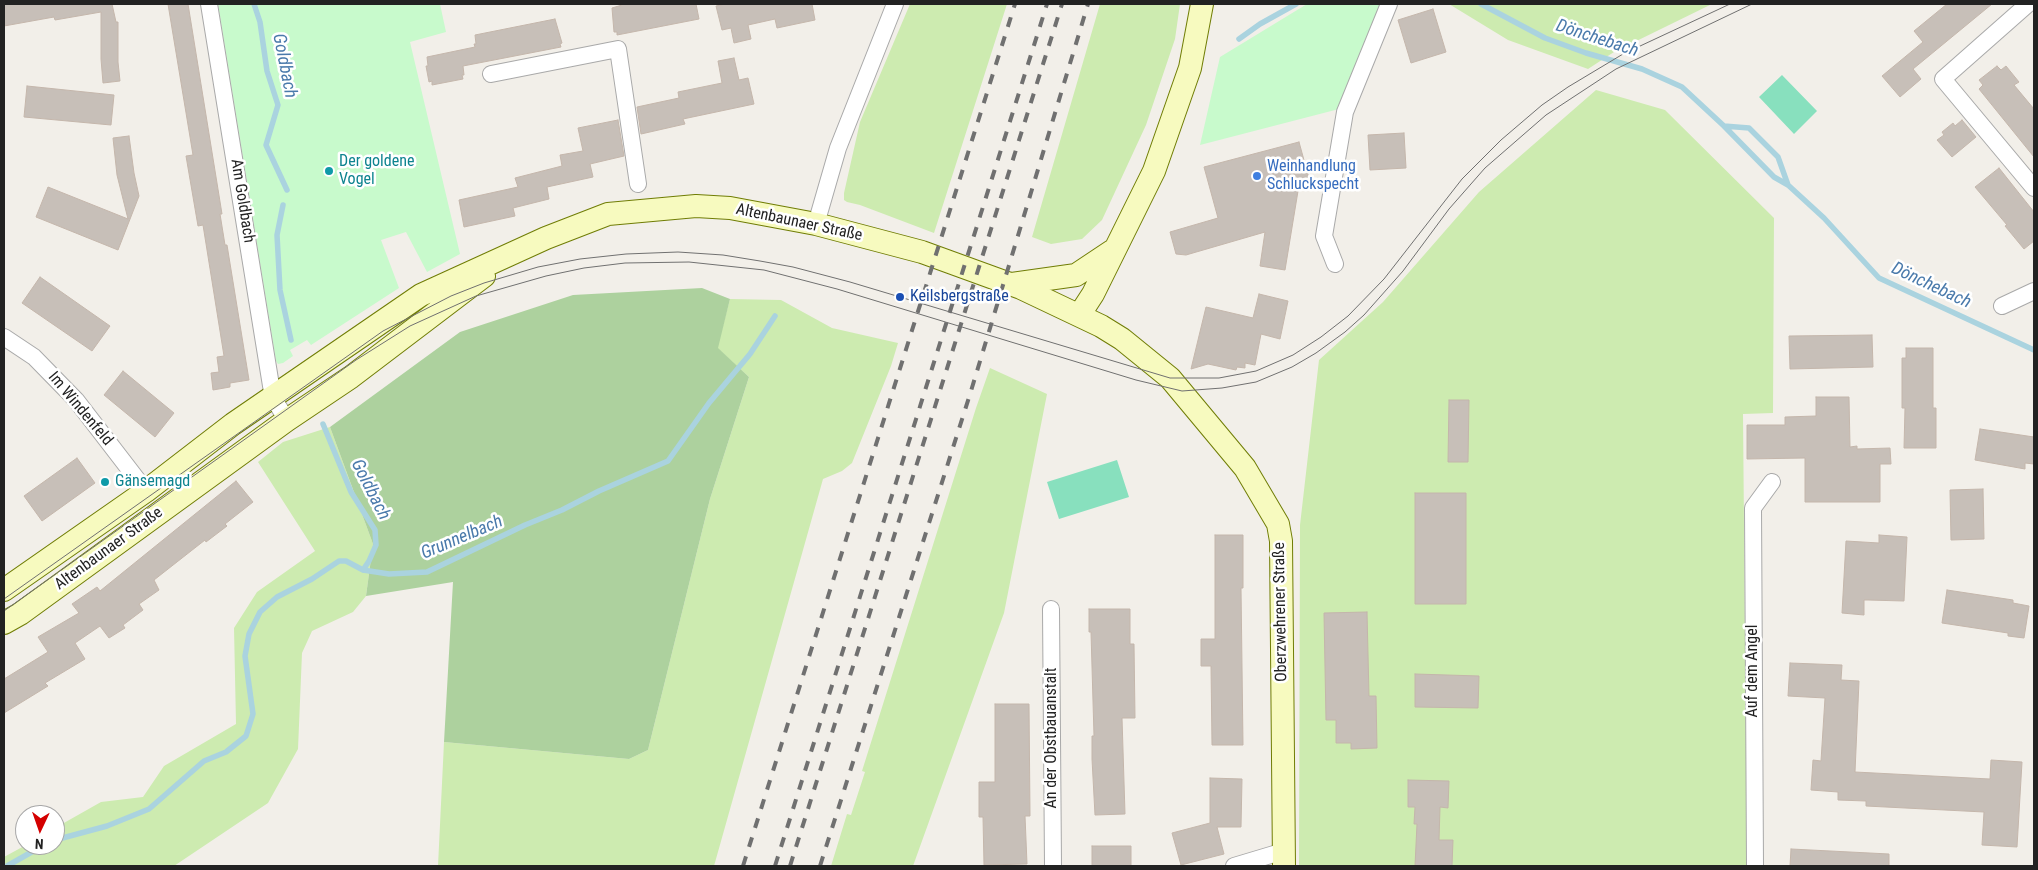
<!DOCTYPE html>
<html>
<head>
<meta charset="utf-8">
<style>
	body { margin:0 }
	#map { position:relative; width:2038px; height:870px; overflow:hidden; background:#f2efe9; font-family:"Roboto Condensed",sans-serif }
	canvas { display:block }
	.frame { position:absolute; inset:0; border:5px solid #222; pointer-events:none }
	.north { position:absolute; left:15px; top:805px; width:50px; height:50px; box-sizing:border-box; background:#fff; border:1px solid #a7a7a7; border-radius:50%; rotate:183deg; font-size:14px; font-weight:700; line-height:20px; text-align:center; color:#222 }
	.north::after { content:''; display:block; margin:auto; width:18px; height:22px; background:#d40000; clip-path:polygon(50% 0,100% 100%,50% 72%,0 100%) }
</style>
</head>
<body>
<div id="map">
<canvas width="2038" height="870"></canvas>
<div class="frame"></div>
<div class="north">N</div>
</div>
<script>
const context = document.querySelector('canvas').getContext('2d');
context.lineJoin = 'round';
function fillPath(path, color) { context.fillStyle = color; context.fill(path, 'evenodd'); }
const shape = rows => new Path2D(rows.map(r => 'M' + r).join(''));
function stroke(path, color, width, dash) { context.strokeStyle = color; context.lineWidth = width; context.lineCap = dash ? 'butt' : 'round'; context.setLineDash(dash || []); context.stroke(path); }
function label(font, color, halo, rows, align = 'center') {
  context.font = font + ' "Roboto Condensed",sans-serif'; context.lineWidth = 5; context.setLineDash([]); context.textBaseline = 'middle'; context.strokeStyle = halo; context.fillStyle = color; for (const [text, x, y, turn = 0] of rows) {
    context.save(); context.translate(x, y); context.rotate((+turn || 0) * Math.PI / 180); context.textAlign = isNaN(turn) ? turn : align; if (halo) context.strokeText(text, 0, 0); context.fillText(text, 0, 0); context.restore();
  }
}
const grass = shape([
	[910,4,1007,4,934,233,860,205,847,202,844,200,844,193,860,122],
	[1100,4,1180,4,1175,39,1146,125,1102,220,1082,239,1051,244,1032,237],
	[1449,4,1712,4,1614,52,1588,69,1508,40],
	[1596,90,1665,110,1774,218,1773,413,1743,414,1747,866,1299,866,1300,525,1319,360,1383,302,1479,192],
	[730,299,781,300,832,328,898,343,891,366,852,463,842,471,823,479,714,866,438,866,444,742,629,759,648,750,710,499,749,377,717,348],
	[990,368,1047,394,1004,613,913,866,831,866,847,814,851,815,865,772,862,771,976,408],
	[330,427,373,544,366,596,353,612,312,631,302,653,298,749,268,803,174,866,4,866,4,857,26,845,55,845,55,828,101,802,143,797,164,766,236,724,234,628,257,592,315,551,258,462,283,442]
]);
const forest = shape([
	[702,288,730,299,718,348,749,377,710,499,648,750,629,759,444,742,453,582,366,596,373,544,330,427,460,332,573,295]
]);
const park = shape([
	[218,4,440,4,446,32,410,42,460,254,427,272,406,232,381,240,399,288,311,345,307,340,290,350,293,356,283,363,278,364,276,361],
	[1307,4,1380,4,1339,109,1200,145,1220,57]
]);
const pitch = shape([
	[1782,75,1817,111,1794,134,1759,97],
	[1117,460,1129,497,1059,519,1047,482]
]);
const stream = shape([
	[254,4,260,22,267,71,278,105,266,145,287,190],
	[1481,4,1545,38,1586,53,1642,69,1682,87,1724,126,1774,177,1788,185,1824,218,1879,278,2034,350],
	[1239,39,1260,24,1296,4],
	[1724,126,1749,128,1778,157,1788,185],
	[283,205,277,235,280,290,291,340],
	[323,424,351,492,375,530,376,545,369,561,363,570],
	[55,840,107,826,149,809,204,761,226,752,246,736,253,714,245,656,249,634,260,612,277,597,312,579,339,561,346,561,363,570,389,574,427,572,525,525,562,510,599,491,668,461,709,403,750,354,775,316],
	[7,866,44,845]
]);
const building = shape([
	[4,4,112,4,116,22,118,22,118,62,120,81,103,83,101,59,101,12,55,20,54,17,4,26,4,4],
	[168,4,188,4,222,214,220,214,225,245,227,245,249,380,230,383,230,387,213,390,211,373,219,372,217,357,224,356,203,225,198,226,186,156,193,155,168,4],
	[622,4,696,4,699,19,617,35,617,32,614,32,612,8,622,5,622,4],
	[725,4,812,4,815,20,777,28,775,19,748,25,751,39,734,43,731,28,722,30,716,6,725,4],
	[1947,4,1992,4,1913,69,1921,79,1900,97,1882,76,1923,42,1914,31,1947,4],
	[1433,9,1446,52,1411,63,1398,20,1433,9],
	[555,19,562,43,560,44,561,47,463,66,464,75,462,75,463,79,432,85,432,81,429,82,426,66,428,66,427,57,475,47,474,44,476,44,475,35,555,19],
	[734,58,739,80,748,78,754,104,683,119,685,124,641,134,637,107,679,98,678,92,722,83,718,61,734,58],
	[1997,66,2001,70,2006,66,2019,82,2014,85,2034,109,2034,157,1979,89,1983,85,1979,80,1997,66],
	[27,86,114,95,111,125,24,117,27,86],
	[618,120,624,156,590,164,593,177,547,187,549,199,513,208,515,216,464,227,459,200,518,187,515,178,562,166,560,155,583,151,578,128,618,120],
	[1962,120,1976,137,1952,157,1937,140,1944,135,1942,132,1953,123,1955,126,1962,120],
	[1404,133,1406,168,1370,170,1368,135,1404,133],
	[129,136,134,173,139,196,118,250,36,217,48,187,128,219,117,175,113,138,129,136],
	[1299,142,1310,182,1299,185,1285,270,1260,266,1265,232,1186,255,1176,254,1170,232,1218,218,1204,167,1299,142],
	[1999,168,2034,212,2034,241,2024,249,2005,226,2007,225,1975,187,1999,168],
	[40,277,110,326,92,351,22,303,40,277],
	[1259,294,1288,301,1280,339,1261,334,1255,365,1245,363,1245,368,1237,367,1236,370,1208,364,1191,369,1206,307,1253,318,1259,294],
	[1872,335,1873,367,1790,369,1789,336,1872,335],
	[1906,348,1933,348,1933,408,1936,408,1936,448,1904,448,1905,408,1902,408,1902,358,1906,358,1906,348],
	[123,371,174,413,155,437,104,395,123,371],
	[1816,397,1849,397,1850,447,1857,446,1857,449,1890,448,1891,464,1880,464,1880,502,1805,502,1805,458,1747,459,1747,425,1785,425,1785,417,1816,416,1816,397],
	[1449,400,1469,400,1468,462,1448,462,1449,400],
	[1980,429,2034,437,2034,464,2025,463,2025,469,1975,460,1980,429],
	[77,458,95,483,42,521,24,496,77,458],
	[236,481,253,502,225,524,227,526,206,542,205,540,154,580,159,590,139,604,143,610,123,625,125,628,109,638,100,626,75,643,85,659,45,683,48,686,4,713,4,679,48,652,38,637,79,613,72,604,97,587,100,591,236,481],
	[1983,489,1984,539,1951,540,1950,490,1983,489],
	[1415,493,1466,493,1466,604,1415,604,1415,493],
	[1215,535,1243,535,1243,588,1241,588,1243,745,1212,745,1211,666,1201,666,1201,639,1215,639,1215,535],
	[1879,535,1907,537,1904,601,1868,600,1864,600,1864,615,1842,613,1846,541,1879,543,1879,535],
	[1947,590,2013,600,2013,603,2029,606,2024,638,2008,636,2008,633,1942,623,1947,590],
	[1089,609,1130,609,1130,644,1134,644,1135,718,1122,718,1125,814,1095,815,1092,759,1092,736,1094,736,1091,632,1089,632,1089,609],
	[1367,612,1369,696,1376,696,1377,748,1351,749,1351,743,1336,743,1336,720,1326,720,1324,613,1367,612],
	[1790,663,1842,665,1841,680,1859,681,1855,772,1990,779,1991,760,2022,762,2017,847,1982,845,1984,812,1866,806,1866,801,1838,800,1838,792,1811,790,1813,760,1821,761,1825,698,1788,696,1790,663],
	[1415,674,1479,676,1478,708,1415,707,1415,674],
	[995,704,1029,704,1030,816,1025,816,1027,864,984,865,983,817,979,817,979,782,995,782,995,704],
	[1210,778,1242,779,1241,827,1217,827,1224,854,1181,865,1172,833,1210,823,1210,778],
	[1408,780,1449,781,1448,808,1440,807,1439,840,1453,840,1452,866,1415,866,1417,824,1414,824,1415,807,1408,807,1408,780],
	[1092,846,1131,846,1131,866,1092,866,1092,846],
	[1791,849,1889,854,1889,866,1790,866,1791,849]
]);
const minor = shape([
	[209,4,273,398,287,420],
	[2028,4,1943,79,2034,188],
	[491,74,618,49,638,184],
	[816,224,838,148,895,4],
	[1335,264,1324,236,1345,112,1389,4],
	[2002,306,2034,291],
	[4,337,34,357,76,400,146,491],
	[1051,609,1053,866],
	[1234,866,1284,851],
	[1755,866,1753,508,1772,482]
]);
const secondary = shape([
	[1012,284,1076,275,1112,251],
	[1080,314,1093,294,1154,171,1190,68,1202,4],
	[4,590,146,491,233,424,421,295,546,238,608,214,696,206,730,208,816,224,922,252,1021,288,1101,326,1122,339,1170,378,1245,468,1278,524,1281,541,1284,866],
	[4,623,20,614,287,420,351,377,484,276]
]);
const tram = shape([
	[4,599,383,331,451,296,484,283,538,267,580,259,626,254,678,252,723,255,760,261,793,267,850,282,1170,378,1219,378,1256,371,1293,355,1321,337,1348,316,1384,279,1462,179,1501,140,1542,105,1568,87,1623,54,1730,4],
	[4,611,356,360,410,326,476,296,546,276,584,268,625,263,689,262,764,270,837,289,1136,380,1182,391,1222,388,1256,382,1292,367,1316,353,1345,332,1364,315,1403,271,1449,209,1485,168,1546,115,1616,69,1752,4]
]);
const rail = shape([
	[743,866,1015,4],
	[775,866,1047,4],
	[790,866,1062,4],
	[820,866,971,391,1088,4]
]);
const markers = [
	[329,171,5,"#0f9aa8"],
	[1257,176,5,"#3f7fe0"],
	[900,297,5,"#1a4fb4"],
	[105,482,5,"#0f9aa8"]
];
const cultureNames = [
	["Der goldene",339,162],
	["Vogel",339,180],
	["Gänsemagd",115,482]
];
const shopNames = [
	["Weinhandlung",1267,167],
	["Schluckspecht",1267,185]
];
const streetNames = [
	["Am Goldbach",242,201,81],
	["Altenbaunaer Straße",799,223,12],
	["Im Windenfeld",80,409,50],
	["Altenbaunaer Straße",109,549,-36],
	["Oberzwehrener Straße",1281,612,-91],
	["Auf dem Angel",1753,671,-90],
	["An der Obstbauanstalt",1052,738,-90]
];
const transitNames = [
	["Keilsbergstraße",910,297]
];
const waterNames = [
	["Dönchebach",1597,39,18],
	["Goldbach",284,66,79],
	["Dönchebach",1931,286,25],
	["Goldbach",370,490,63],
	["Grunnelbach",462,538,-23]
];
fillPath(grass, '#cdebb0');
fillPath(forest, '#add19e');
fillPath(park, '#c8facc');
fillPath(pitch, '#88e0be');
stroke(stream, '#aad3df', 5.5);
fillPath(building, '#c7bfb8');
stroke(building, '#c4b6ab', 1);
stroke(minor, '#a9a9a9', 18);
stroke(secondary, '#707d05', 24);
stroke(minor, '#fff', 16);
stroke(secondary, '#f7fabf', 22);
stroke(tram, '#707070', 1);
stroke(rail, '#707070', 4, [10, 10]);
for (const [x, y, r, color] of markers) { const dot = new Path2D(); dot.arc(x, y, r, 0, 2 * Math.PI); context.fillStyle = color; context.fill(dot); stroke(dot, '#fff', 2); }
label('16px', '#0d838f', '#fff', cultureNames, 'left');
label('16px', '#366cbe', '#fff', shopNames, 'left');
label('16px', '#222', '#fff', streetNames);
label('16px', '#164399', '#fff', transitNames, 'left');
label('italic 18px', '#4a7aab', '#fff', waterNames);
</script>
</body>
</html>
